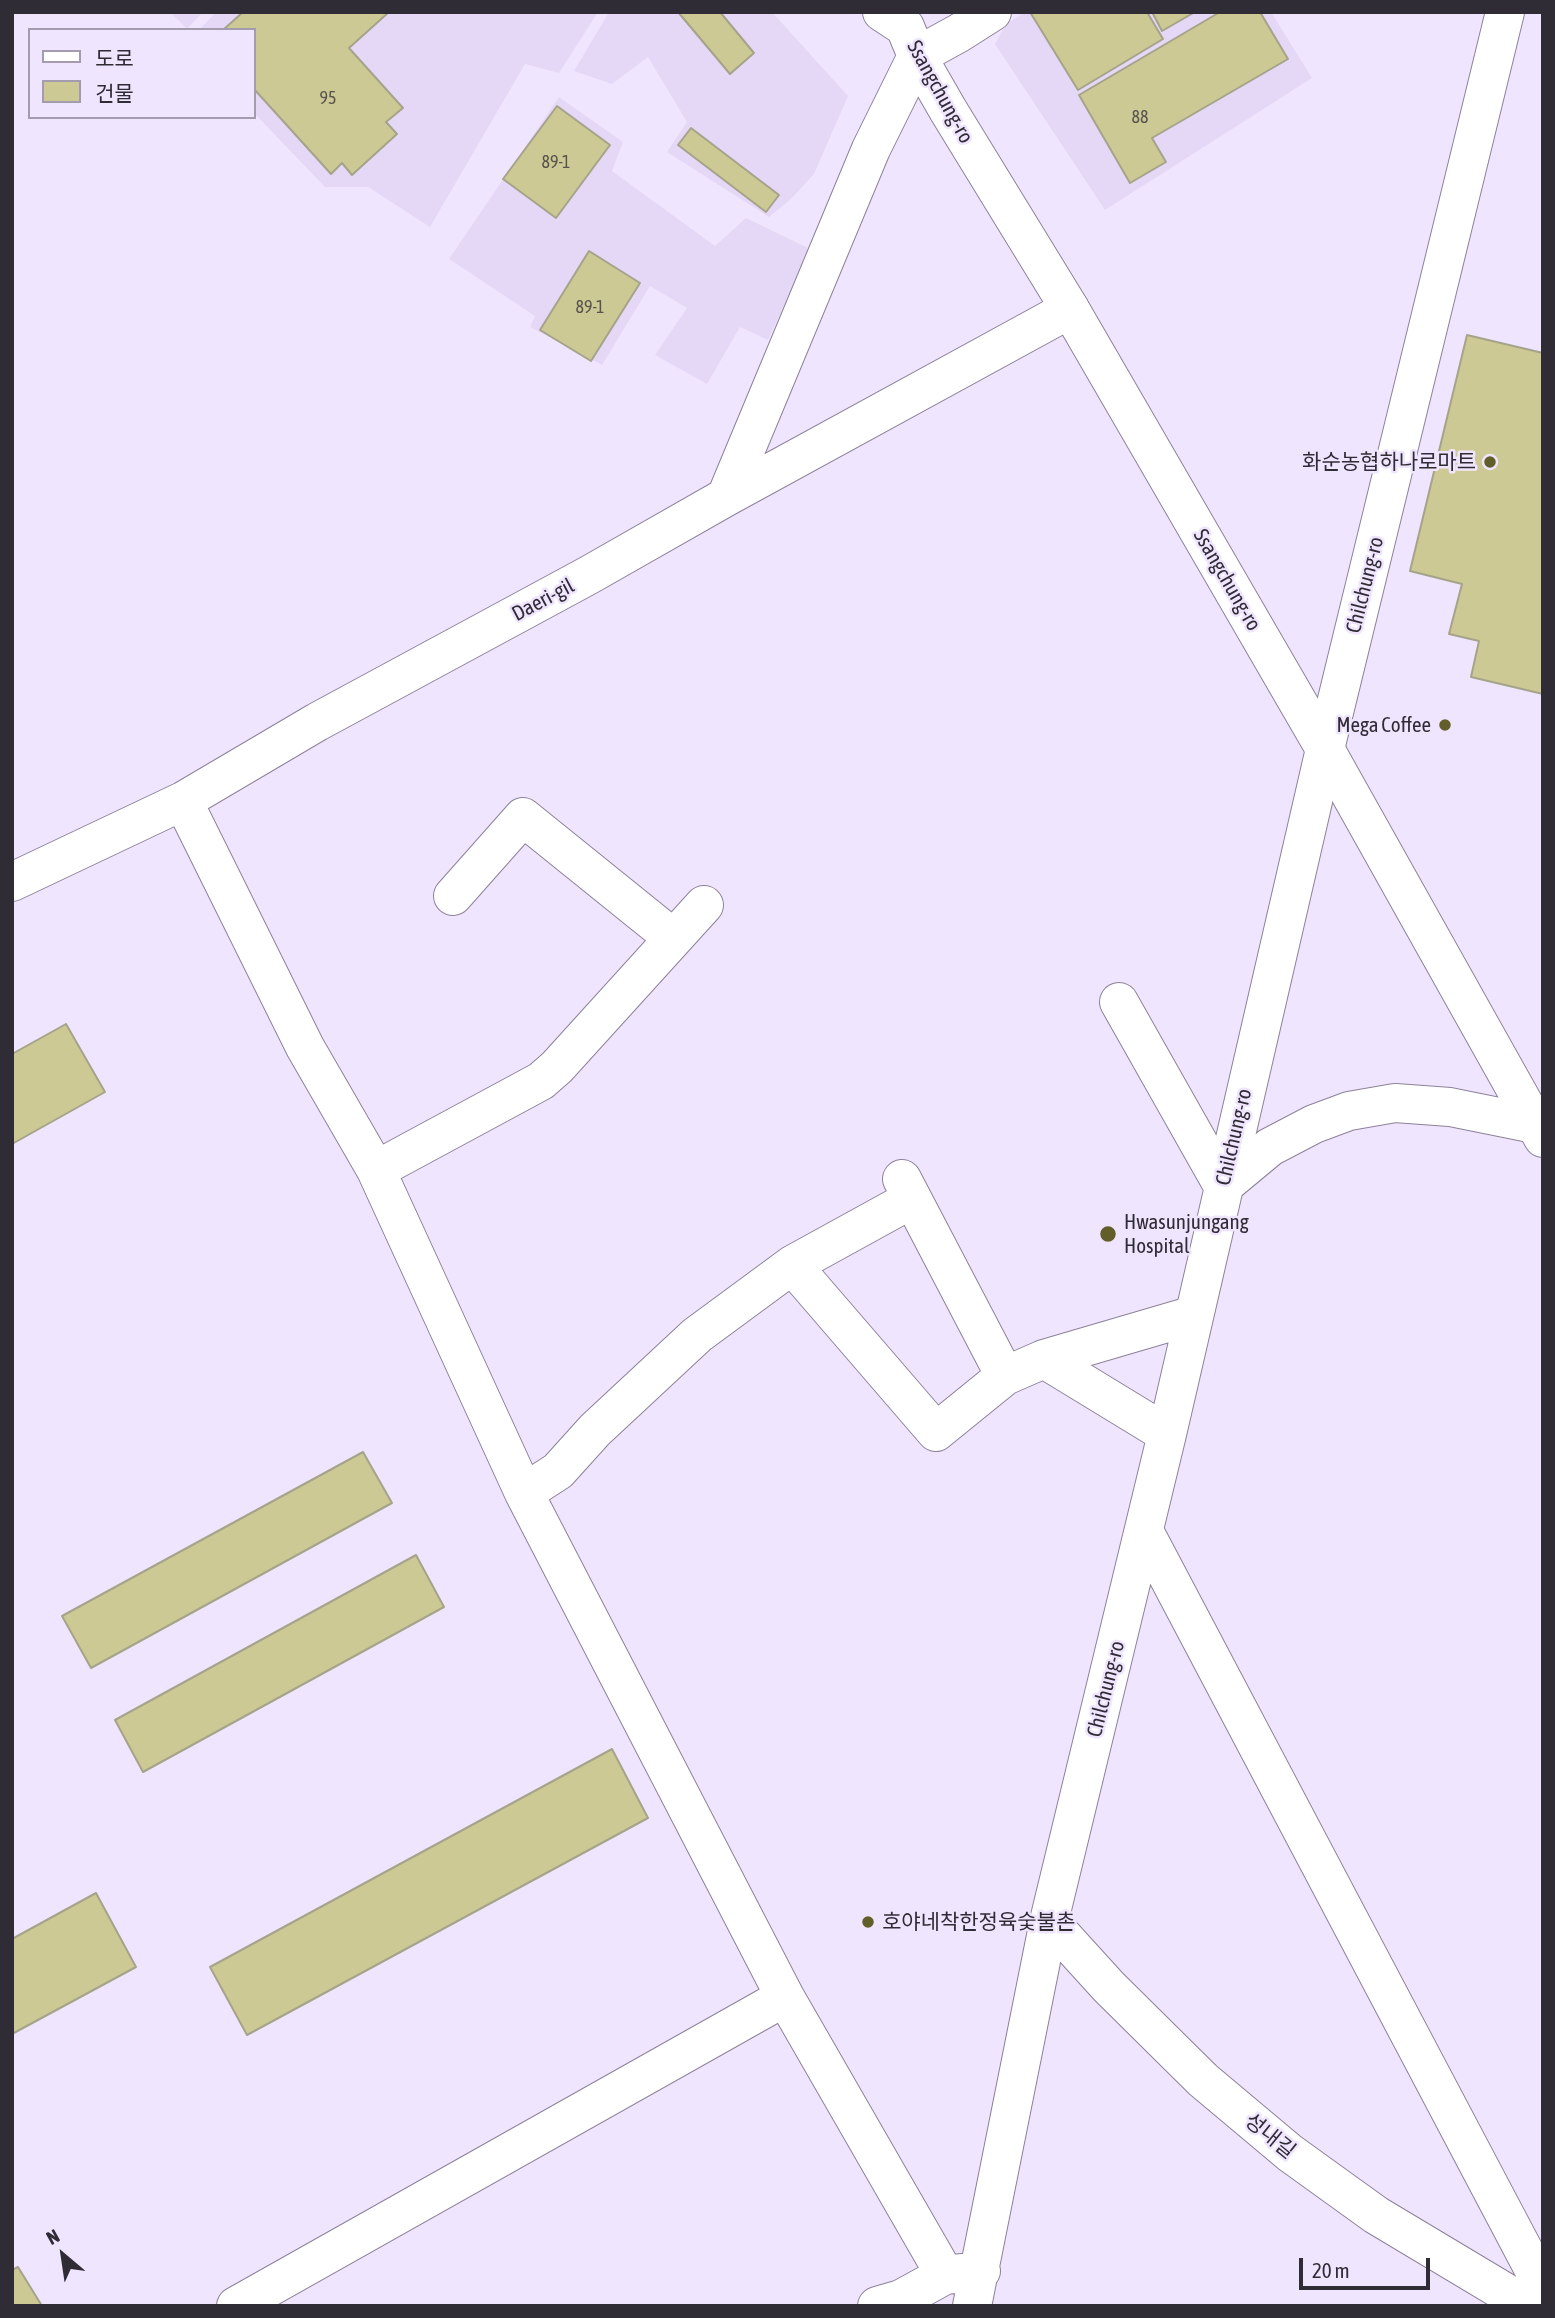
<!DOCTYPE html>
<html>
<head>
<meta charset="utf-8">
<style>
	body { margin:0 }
	#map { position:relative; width:1555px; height:2318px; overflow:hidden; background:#f0e5fe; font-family:"Asap Condensed","Noto Sans KR",sans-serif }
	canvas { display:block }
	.frame { position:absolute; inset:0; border:14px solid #302c35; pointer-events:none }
	.legend { position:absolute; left:28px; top:28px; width:228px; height:91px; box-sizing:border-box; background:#f0e5fe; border:2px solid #a39bae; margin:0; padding:9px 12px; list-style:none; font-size:21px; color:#302c35 }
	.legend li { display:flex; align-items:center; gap:14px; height:35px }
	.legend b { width:35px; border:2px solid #a39bae }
	.north { position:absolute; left:28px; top:2220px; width:70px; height:70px; -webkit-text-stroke:5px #f0e5fe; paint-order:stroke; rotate:331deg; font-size:19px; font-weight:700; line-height:28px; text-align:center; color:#302c35 }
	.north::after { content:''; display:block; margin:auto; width:24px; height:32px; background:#302c35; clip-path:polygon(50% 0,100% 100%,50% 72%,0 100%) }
	.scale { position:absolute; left:1299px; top:2258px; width:131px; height:32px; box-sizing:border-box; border:4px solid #302c35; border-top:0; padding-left:9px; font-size:21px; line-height:24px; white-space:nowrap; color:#302c35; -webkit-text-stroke:5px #f0e5fe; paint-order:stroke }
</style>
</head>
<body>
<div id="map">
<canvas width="1555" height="2318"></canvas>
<div class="frame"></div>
<ul class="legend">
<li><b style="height:9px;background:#fff"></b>도로</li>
<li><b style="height:19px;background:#cdc994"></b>건물</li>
</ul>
<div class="north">N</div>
<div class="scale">20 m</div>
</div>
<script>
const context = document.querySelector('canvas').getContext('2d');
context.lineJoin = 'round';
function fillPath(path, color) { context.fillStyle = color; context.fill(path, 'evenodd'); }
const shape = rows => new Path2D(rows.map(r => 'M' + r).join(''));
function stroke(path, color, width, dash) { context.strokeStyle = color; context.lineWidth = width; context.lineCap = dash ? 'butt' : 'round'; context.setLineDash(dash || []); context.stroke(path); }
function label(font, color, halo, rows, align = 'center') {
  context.font = font + ' "Asap Condensed","Noto Sans KR",sans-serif'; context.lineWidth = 5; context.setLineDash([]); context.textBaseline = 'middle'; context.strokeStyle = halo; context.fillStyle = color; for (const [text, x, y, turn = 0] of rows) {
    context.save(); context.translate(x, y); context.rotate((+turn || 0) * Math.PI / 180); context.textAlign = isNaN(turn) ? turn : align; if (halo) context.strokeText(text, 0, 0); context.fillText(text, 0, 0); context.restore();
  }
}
const built = shape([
	[170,12,203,12,187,29],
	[216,12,598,12,559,73,525,64,430,227,368,187,325,187,254,113,254,30,199,30],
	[609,12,772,12,848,96,814,174,790,200,769,217,667,152,687,122,648,57,612,84,574,71],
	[1025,12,1271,12,1312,78,1105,210,995,44,1006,24],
	[559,97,623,142,612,171,715,246,746,218,810,249,768,340,740,327,707,384,655,355,687,308,650,286,602,365,530,327,535,316,449,259]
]);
const building = shape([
	[243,12,389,12,349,48,403,108,386,122,397,134,352,175,342,163,331,174,254,89,254,30,223,30,243,12],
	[678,12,720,12,754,53,730,74,678,12],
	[1030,12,1147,12,1163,39,1078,90,1030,12],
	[1152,12,1195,12,1162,31,1152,12],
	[1220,12,1260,12,1288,59,1152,138,1166,162,1130,183,1079,95,1220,12],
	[557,106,610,145,556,218,503,179,557,106],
	[691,128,779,195,766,212,678,145,691,128],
	[589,251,640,283,591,361,540,330,589,251],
	[1467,335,1543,353,1543,694,1471,677,1479,641,1449,634,1462,584,1410,571,1467,335],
	[66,1024,105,1092,12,1144,12,1054,66,1024],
	[363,1452,392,1503,91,1668,62,1616,363,1452],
	[416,1555,444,1607,143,1772,115,1720,416,1555],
	[612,1749,648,1818,247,2035,210,1967,612,1749],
	[96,1893,136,1967,12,2034,12,1939,96,1893],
	[18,2267,42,2306,12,2306,12,2270,18,2267]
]);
const minor = shape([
	[726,497,871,149,917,56,959,33,992,12],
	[183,801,305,1047,376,1170,524,1493,785,1997,945,2275,981,2271],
	[12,882,183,801,317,722,589,575,726,497,1070,309],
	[453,896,523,817,673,938],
	[1119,1002,1223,1186,1270,1147,1314,1124,1349,1111,1395,1103,1450,1107,1534,1124,1543,1119],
	[376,1170,541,1081,557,1067,704,905],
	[902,1179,1005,1376],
	[792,1265,912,1199],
	[1167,1434,1044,1359,1194,1315],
	[524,1493,558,1471,595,1430,697,1335,792,1265,936,1432,1005,1376,1044,1359],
	[1144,1531,1543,2287],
	[1049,1921,1109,1987,1203,2080,1290,2153,1376,2215,1528,2306],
	[236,2306,785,1997],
	[877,2306,901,2299,945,2275],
	[972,2306,1049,1921,1167,1434,1325,749,1505,12]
]);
const major = shape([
	[882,12,905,27,917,56,948,110,1070,309,1325,749,1543,1138]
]);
const markers = [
	[1490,462,7,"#625e2a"],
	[1445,725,7,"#625e2a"],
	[1108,1234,9,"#625e2a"],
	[868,1922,7,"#625e2a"]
];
const numberNames = [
	["95",328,98],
	["88",1140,117],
	["89-1",556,162],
	["89-1",590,307]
];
const streetNames = [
	["Ssangchung-ro",940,92,61],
	["Ssangchung-ro",1227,580,60],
	["Chilchung-ro",1365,585,-76],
	["Daeri-gil",543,600,-28],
	["Chilchung-ro",1234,1137,-77],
	["Chilchung-ro",1106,1689,-76],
	["성내길",1270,2136,39]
];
const poiNames = [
	["화순농협하나로마트",1476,462],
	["Mega Coffee",1431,725],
	["Hwasunjungang",1124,1222,"left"],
	["Hospital",1124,1246,"left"],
	["호야네착한정육숯불촌",882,1922,"left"]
];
fillPath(built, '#e5d8f7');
fillPath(building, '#cdc994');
stroke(building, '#a5a38a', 2);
stroke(minor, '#8d8299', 40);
stroke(major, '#8d8299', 40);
stroke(minor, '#fff', 38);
stroke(major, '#fff', 38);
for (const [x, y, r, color] of markers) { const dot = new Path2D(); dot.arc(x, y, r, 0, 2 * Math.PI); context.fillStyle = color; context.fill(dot); stroke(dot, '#f0e5fe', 2.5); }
label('18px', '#57534d', null, numberNames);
label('21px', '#302c35', '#f0e5fe', streetNames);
label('21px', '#302c35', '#f0e5fe', poiNames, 'right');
</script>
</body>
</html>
